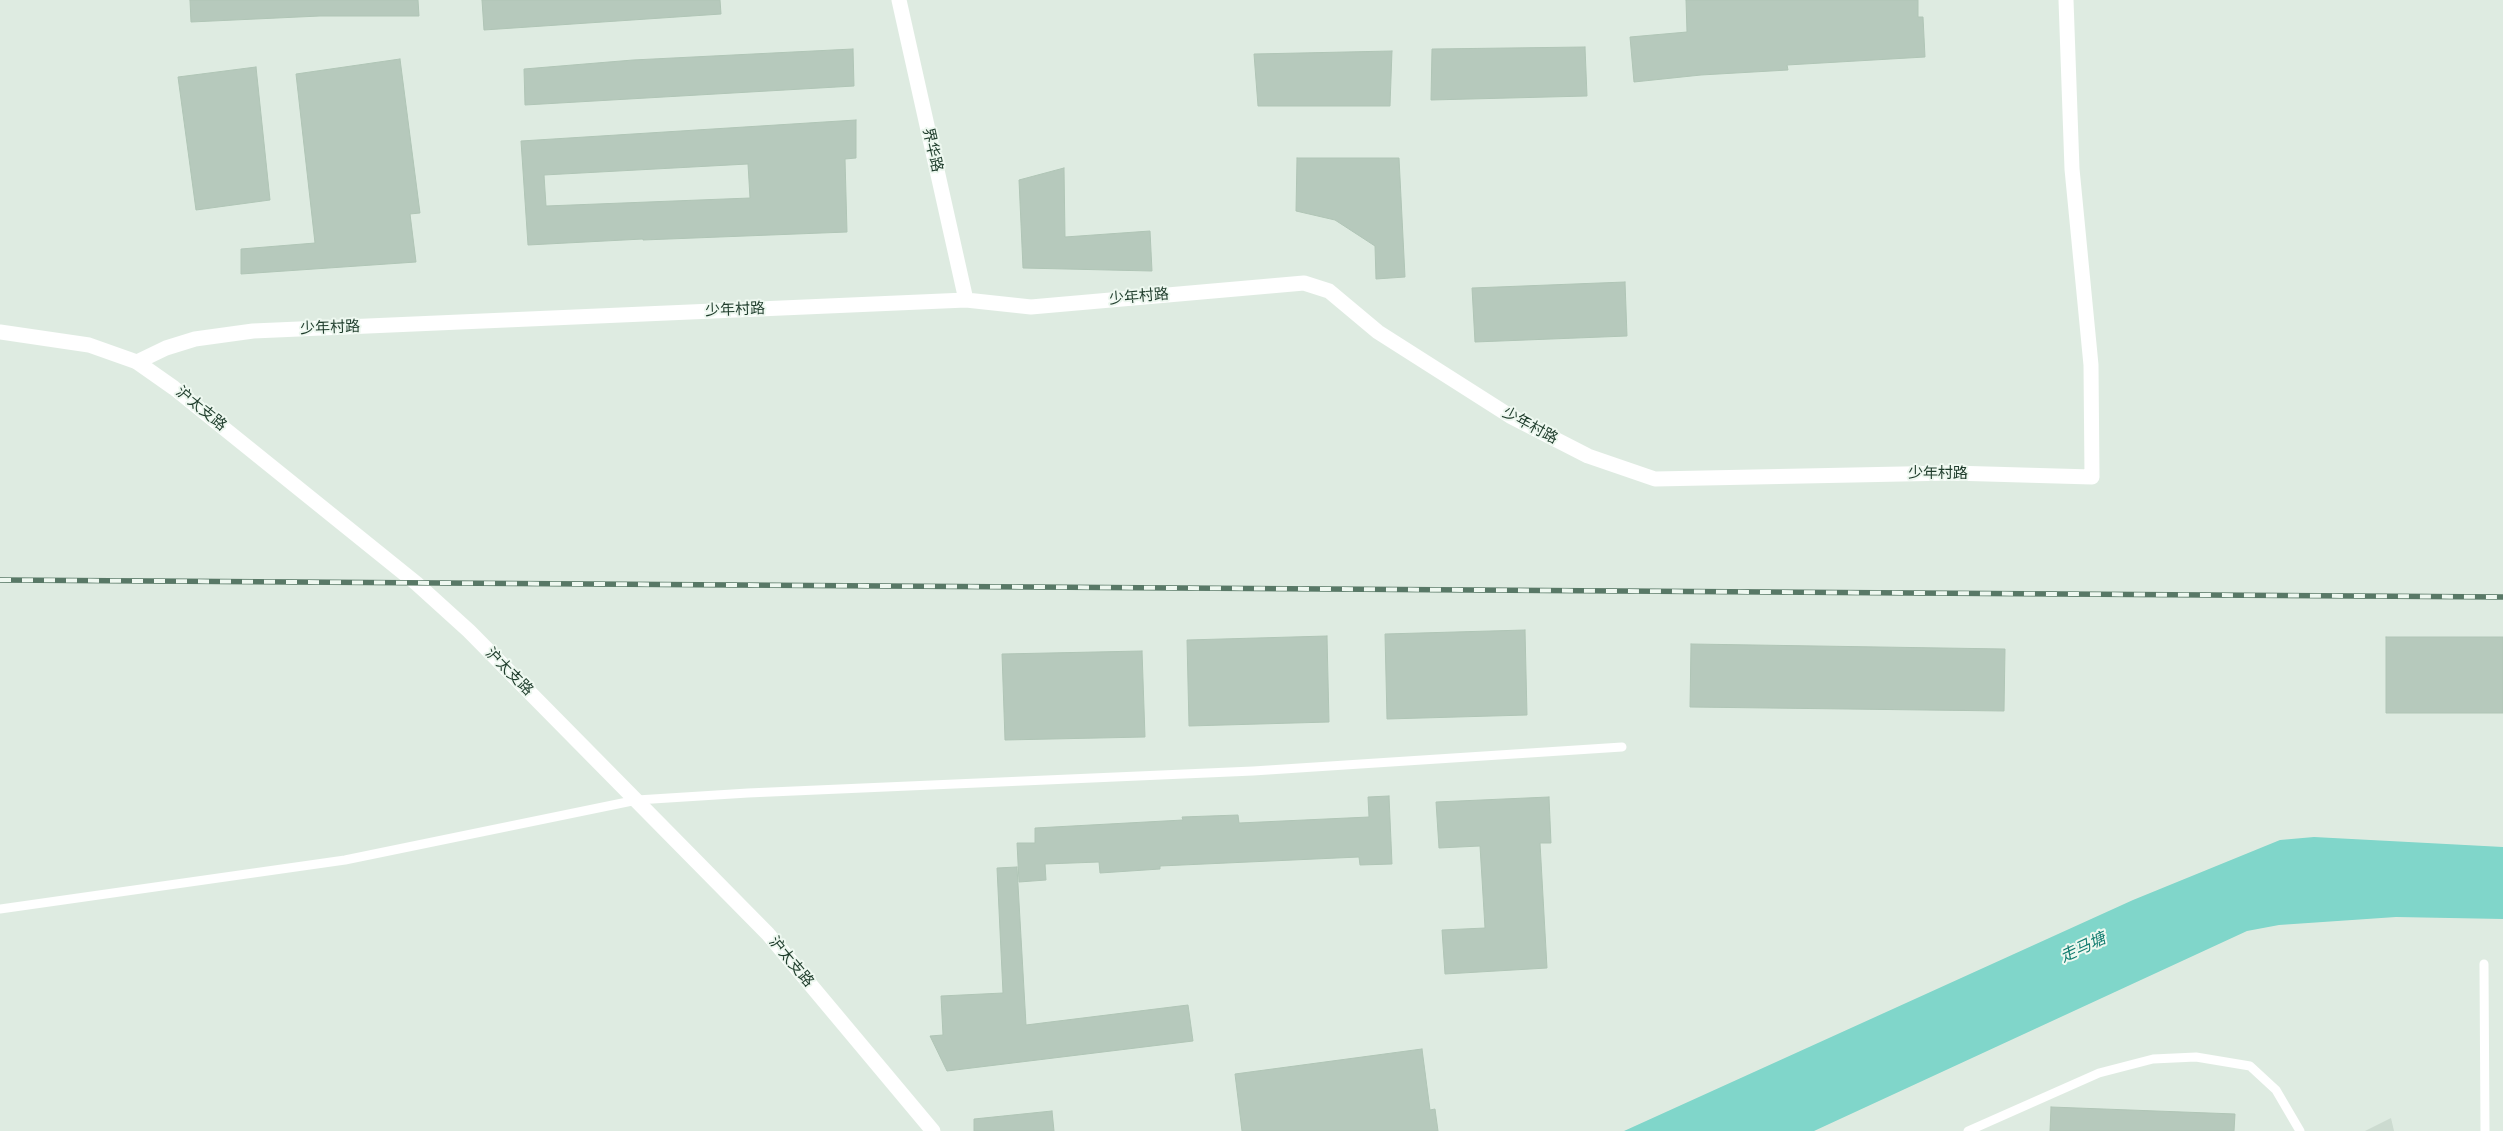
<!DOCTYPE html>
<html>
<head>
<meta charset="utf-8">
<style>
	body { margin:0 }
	canvas { display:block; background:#deebe1 }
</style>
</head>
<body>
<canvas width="2503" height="1131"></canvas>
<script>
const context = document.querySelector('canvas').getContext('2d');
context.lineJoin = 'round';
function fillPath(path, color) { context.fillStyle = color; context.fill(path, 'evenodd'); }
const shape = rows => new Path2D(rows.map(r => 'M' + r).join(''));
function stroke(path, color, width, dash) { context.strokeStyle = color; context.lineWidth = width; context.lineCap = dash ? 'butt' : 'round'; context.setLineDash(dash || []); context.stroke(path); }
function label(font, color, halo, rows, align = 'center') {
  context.font = font + ' Helvetica,"Noto Sans SC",sans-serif'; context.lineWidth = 4; context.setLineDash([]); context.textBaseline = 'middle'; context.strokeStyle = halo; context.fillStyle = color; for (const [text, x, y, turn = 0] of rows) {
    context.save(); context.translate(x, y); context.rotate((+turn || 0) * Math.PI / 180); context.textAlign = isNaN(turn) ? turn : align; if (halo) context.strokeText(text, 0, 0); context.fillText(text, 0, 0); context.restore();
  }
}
const built = shape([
	[2391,1118,2394,1131,2365,1131]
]);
const water = shape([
	[2314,837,2503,847,2503,919,2396,917,2279,925,2247,931,1814,1131,1624,1131,2133,900,2280,840]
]);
const building = shape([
	[190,0,418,0,419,16,320,16,191,22,190,0],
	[482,0,720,0,721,14,484,30,482,0],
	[1686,0,1918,0,1918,17,1923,17,1925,57,1787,65,1788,70,1701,75,1634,82,1630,37,1687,32,1686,0],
	[1585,47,1587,96,1431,100,1432,49,1585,47],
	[853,49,854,86,525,105,524,69,633,60,853,49],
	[1392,51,1390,106,1258,106,1254,54,1392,51],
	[400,59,420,213,410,214,416,262,241,274,241,249,315,243,296,74,400,59],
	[256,67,270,200,196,210,178,77,256,67],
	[856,120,856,158,845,159,847,232,643,240,643,239,528,245,521,141,856,120],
	[748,164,750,198,546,206,544,175,748,164],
	[1297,158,1399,158,1405,277,1376,279,1375,246,1335,220,1296,211,1297,158],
	[1064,168,1065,237,1150,231,1152,271,1023,268,1019,180,1064,168],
	[1625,282,1627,336,1475,342,1472,288,1625,282],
	[1525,630,1527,715,1387,719,1385,634,1525,630],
	[1327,636,1329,722,1189,726,1187,640,1327,636],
	[2386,637,2503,637,2503,713,2386,713,2386,637],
	[1691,644,2005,649,2004,711,1690,707,1691,644],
	[1142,651,1145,737,1005,740,1002,654,1142,651],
	[1389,796,1392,864,1360,865,1359,857,1160,866,1160,869,1100,873,1099,862,1045,864,1046,880,1019,882,1017,843,1035,843,1035,828,1183,820,1182,817,1238,815,1239,823,1369,817,1368,797,1389,796],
	[1549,797,1551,843,1540,843,1547,968,1445,974,1442,930,1485,928,1480,846,1439,848,1436,802,1549,797],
	[1017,867,1026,1025,1188,1005,1193,1041,947,1071,930,1036,943,1035,941,996,1003,993,997,868,1017,867],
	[1422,1049,1430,1110,1435,1109,1438,1131,1242,1131,1235,1074,1422,1049],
	[2051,1107,2235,1114,2234,1131,2050,1131,2051,1107],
	[1052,1111,1054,1131,974,1131,974,1119,1052,1111]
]);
const service = shape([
	[0,909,345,860,637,800,748,793,1253,771,1622,747],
	[2484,964,2485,1131],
	[1968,1131,2099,1073,2153,1059,2196,1057,2250,1066,2276,1090,2300,1131]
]);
const minor = shape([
	[899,0,966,300],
	[137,362,166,348,195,339,253,331,966,300,1031,307,1304,283,1329,291,1378,332,1510,416,1588,456,1655,479,1952,473,2092,477,2091,365,2072,169,2066,0]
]);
const tertiary = shape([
	[0,332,89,345,137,362,174,388,416,583,469,631,768,934,933,1131]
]);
const rail = shape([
	[0,580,2503,597]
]);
const streetNames = [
	["界华路",932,150,77],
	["少年村路",1139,297,-5],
	["少年村路",735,310,-2],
	["少年村路",330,328,-2],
	["沪太支路",201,409,39],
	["少年村路",1530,426,28],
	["少年村路",1938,474],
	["沪太支路",509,672,45],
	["沪太支路",791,962,50]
];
const waterNames = [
	["走马塘",2083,948,-25]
];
fillPath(built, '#ccdbd0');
fillPath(water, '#80d6ca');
fillPath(building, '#b6c9bc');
stroke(building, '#b0c5b6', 1);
stroke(service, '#fff', 9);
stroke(minor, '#fff', 15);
stroke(tertiary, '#fff', 15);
stroke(rail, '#587866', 5.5);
stroke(rail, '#eef8f0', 4, [11]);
label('15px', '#1e3c2b', '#eef8f0', streetNames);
label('italic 16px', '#137d70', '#eef8f0', waterNames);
</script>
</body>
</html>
